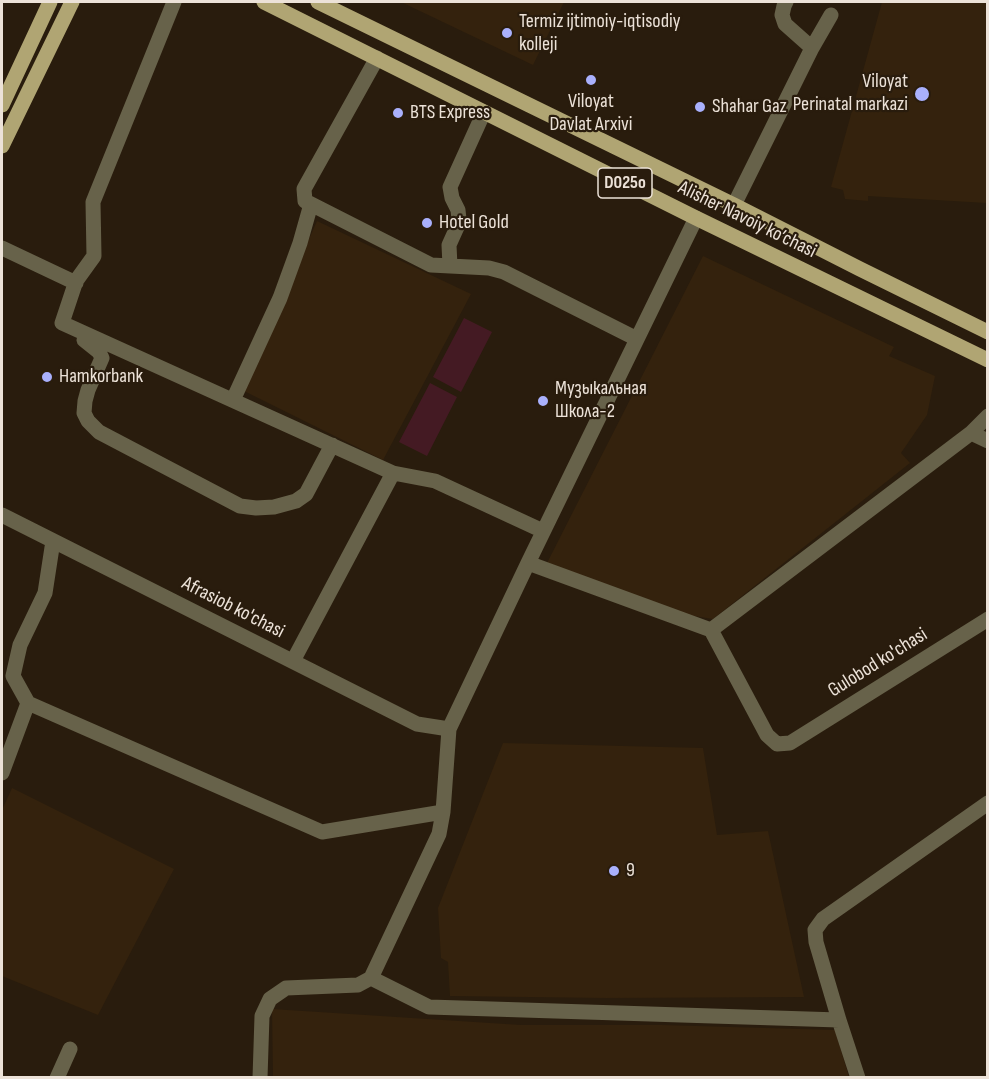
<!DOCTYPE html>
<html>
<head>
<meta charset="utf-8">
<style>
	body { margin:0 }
	#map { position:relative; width:989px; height:1079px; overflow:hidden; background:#291c0d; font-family:"Sofia Sans Condensed",sans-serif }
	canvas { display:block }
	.frame { position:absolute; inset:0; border:3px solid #ece2d8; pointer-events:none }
</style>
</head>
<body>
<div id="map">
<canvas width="989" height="1079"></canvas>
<div class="frame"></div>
</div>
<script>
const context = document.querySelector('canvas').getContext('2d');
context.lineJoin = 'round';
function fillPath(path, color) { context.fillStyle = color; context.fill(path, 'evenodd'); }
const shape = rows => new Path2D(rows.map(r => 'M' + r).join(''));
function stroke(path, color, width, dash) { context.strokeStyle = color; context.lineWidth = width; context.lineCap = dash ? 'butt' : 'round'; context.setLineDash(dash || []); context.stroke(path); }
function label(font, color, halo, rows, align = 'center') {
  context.font = font + ' "Sofia Sans Condensed",sans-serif'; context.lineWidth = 4.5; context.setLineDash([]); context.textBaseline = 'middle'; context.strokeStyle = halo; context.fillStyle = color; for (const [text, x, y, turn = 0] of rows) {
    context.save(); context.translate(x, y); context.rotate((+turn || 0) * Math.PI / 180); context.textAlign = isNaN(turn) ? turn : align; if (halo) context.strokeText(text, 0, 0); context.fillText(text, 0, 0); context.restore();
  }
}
const built = shape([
	[401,2,564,2,533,65],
	[882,2,987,2,987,203,868,196,868,201,845,199,843,190,831,187],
	[317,221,471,294,383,460,242,390],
	[703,256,894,347,889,356,935,376,927,415,901,453,910,463,713,619,681,614,547,563],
	[503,743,703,748,717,835,768,831,804,997,606,998,450,996,448,962,441,958,438,908],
	[12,788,174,869,98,1015,2,976,2,810],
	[272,1009,521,1025,662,1025,835,1030,849,1077,273,1077]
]);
const green = shape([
	[464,318,492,332,461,392,433,377],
	[430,383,457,397,427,456,399,442]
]);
const minor = shape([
	[174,2,93,202,94,256,76,281,62,323,393,473,435,481,543,531],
	[786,2,784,6,782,15,785,24,812,48],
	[377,58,304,189,305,201,431,265,489,268,504,272,637,339],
	[734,205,812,48,831,15],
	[2,248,76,283],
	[450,266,449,245,458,225,459,219,458,210,452,198,450,187,484,112],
	[84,340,99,352,102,358,88,390,85,401,84,413,88,421,99,432,240,506,256,508,274,507,296,501,306,494,332,445],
	[233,400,280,298,300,243,311,204],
	[971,433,988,441],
	[2,515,417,724,449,729],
	[53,541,45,593,20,645,13,676,28,703,322,832,443,812],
	[528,563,711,630,767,735,777,744,790,743,988,619],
	[711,630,971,433,988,416],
	[293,661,393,473],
	[2,773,28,703],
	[371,978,429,1007,839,1020],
	[57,1078,70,1049],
	[260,1078,262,1016,270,999,286,988,358,985,371,978,439,834,443,812,449,729,528,563,696,218],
	[858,1078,839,1020,816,942,815,930,823,919,988,803]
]);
const major = shape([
	[264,2,696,218,988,360],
	[318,2,734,205,860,269,988,332],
	[2,105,50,2],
	[2,146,72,2]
]);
const markers = [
	[507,33,6,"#a9b0fc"],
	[591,80,6,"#a9b0fc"],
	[922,94,8,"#a9b0fc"],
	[700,107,6,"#a9b0fc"],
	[398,113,6,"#a9b0fc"],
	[427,223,6,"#a9b0fc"],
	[47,377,6,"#a9b0fc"],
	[543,401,6,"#a9b0fc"],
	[614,871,6,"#a9b0fc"]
];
const shields = [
	[625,183,54]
];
const shieldNames = [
	["D025o",625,183]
];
const poiNames = [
	["Termiz ijtimoiy-iqtisodiy",519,22],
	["kolleji",519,45],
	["Viloyat",908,82,"right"],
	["Perinatal markazi",908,105,"right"],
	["Viloyat",591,102,"center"],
	["Davlat Arxivi",591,125,"center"],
	["Shahar Gaz",712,107],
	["BTS Express",410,113],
	["Hotel Gold",439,223],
	["Hamkorbank",59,377],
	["Музыкальная",555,389],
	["Школа-2",555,412],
	["9",626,871]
];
const streetNames = [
	["Alisher Navoiy ko’chasi",747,220,26],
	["Afrasiob ko'chasi",233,608,27],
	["Gulobod ko'chasi",878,663,-32]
];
fillPath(built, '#34220d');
fillPath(green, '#441a23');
stroke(minor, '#67624a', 15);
stroke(major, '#b0a573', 15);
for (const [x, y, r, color] of markers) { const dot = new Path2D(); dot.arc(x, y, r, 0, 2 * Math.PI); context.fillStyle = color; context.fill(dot); stroke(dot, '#291c0d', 2); }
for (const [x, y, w] of shields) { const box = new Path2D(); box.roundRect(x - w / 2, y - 15, w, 30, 4.5); context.fillStyle = '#291c0d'; context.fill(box); stroke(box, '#ece2d8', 1.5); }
label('bold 18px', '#ece2d8', null, shieldNames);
label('20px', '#ece2d8', '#291c0d', poiNames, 'left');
label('20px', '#ece2d8', '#291c0d', streetNames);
</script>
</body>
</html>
